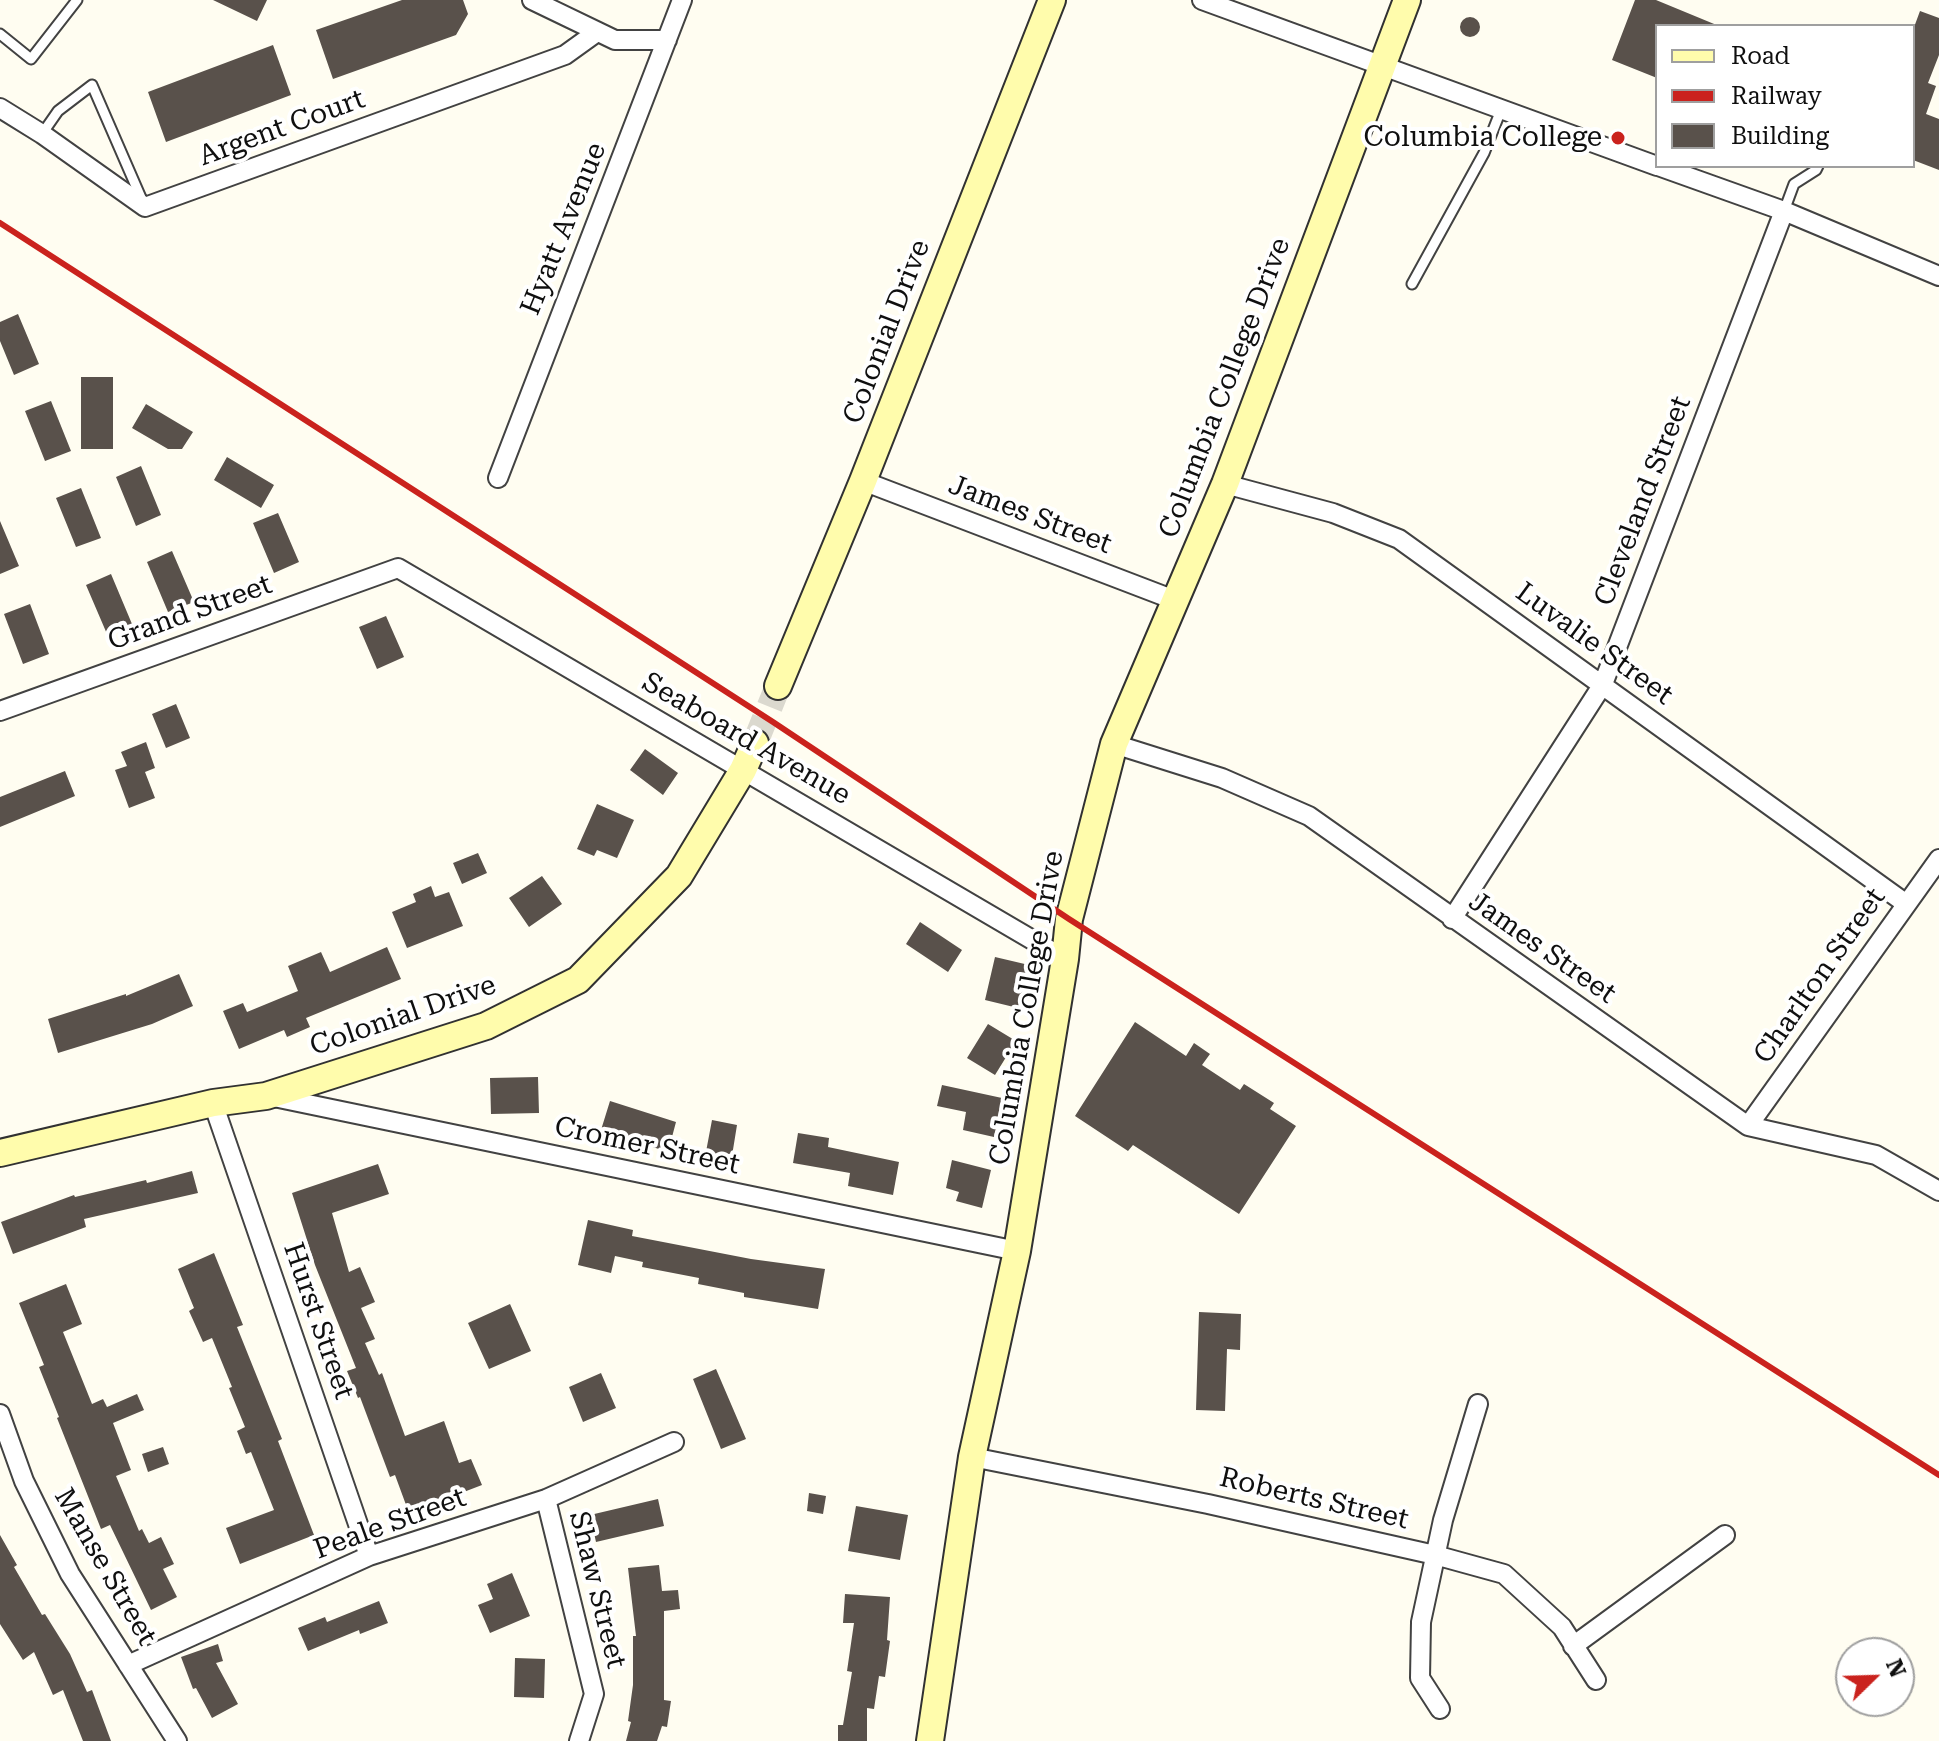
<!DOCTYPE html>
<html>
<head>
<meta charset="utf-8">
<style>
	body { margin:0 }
	#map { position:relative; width:1939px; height:1741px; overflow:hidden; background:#fffdf1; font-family:"Roboto Serif",serif }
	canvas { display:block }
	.legend { position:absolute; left:1655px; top:24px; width:260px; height:144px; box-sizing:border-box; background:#fff; border:2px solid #9f9f9f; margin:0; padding:10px 14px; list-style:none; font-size:24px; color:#0f0f0f }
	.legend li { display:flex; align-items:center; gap:16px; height:40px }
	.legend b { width:40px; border:2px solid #9f9f9f }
	.north { position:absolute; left:1835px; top:1637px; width:80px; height:80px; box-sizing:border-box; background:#fff; border:2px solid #9f9f9f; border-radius:50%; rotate:67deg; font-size:22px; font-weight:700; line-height:32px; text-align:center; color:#0f0f0f }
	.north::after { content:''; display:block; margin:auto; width:28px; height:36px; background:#ca221d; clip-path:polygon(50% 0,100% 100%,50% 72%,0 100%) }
</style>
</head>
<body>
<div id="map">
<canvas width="1939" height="1741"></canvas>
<ul class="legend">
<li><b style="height:10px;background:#fffcac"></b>Road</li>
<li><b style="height:10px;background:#ca221d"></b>Railway</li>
<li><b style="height:22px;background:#59514b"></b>Building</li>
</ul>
<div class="north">N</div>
</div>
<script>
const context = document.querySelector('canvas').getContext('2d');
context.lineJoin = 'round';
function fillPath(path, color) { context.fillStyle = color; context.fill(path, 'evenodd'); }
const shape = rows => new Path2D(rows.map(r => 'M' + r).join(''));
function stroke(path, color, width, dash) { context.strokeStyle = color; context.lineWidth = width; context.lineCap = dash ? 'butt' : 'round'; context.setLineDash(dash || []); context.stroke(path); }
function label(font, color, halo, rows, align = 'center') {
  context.font = font + ' "Roboto Serif",serif'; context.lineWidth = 8; context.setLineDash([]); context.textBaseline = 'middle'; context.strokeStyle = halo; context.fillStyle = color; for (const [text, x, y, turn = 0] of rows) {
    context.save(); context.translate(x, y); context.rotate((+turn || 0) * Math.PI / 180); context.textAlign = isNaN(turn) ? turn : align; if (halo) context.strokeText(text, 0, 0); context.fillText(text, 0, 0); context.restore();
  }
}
const building = shape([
	[213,0,267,0,257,21],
	[402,0,463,0,468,14,456,35,333,79,316,30],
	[1635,0,1656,0,1719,26,1657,26,1657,78,1612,60],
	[1920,11,1939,18,1939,55,1928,83,1936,86,1926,114,1939,119,1939,170,1913,160,1913,30],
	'1460 27a10 10 0 1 1 20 0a10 10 0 1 1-20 0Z',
	[273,45,291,95,166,142,148,92],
	[18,314,39,364,14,375,0,341,0,322],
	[81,377,113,377,113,449,81,449],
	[51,401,71,451,45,461,25,411],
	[146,404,193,432,182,449,168,449,132,428],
	[227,457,274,485,261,508,214,480],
	[141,466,161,515,136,526,116,477],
	[81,488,101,538,76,547,56,498],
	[278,513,299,562,274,573,253,523],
	[0,521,19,566,0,574],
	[172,551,194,602,168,612,147,562],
	[111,574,132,624,107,634,86,585],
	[30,604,49,654,23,664,4,614],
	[386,616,404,657,377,669,359,627],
	[176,704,190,738,166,748,152,714],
	[146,742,155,768,145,772,155,798,129,808,115,770,127,766,121,752],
	[645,749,678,773,663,795,630,770],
	[65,771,75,796,0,827,0,797],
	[597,804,634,820,617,858,597,850,594,856,577,849],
	[478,853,487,873,462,884,453,863],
	[542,876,562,904,529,927,509,898],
	[431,886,435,897,449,892,463,926,407,948,392,912,416,902,413,894],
	[920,922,962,950,948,972,906,944],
	[387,947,401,979,306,1018,310,1027,287,1037,284,1030,239,1049,223,1011,243,1003,247,1012,298,991,288,966,321,952,330,972],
	[995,957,1029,965,1018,1008,985,1000],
	[179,974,193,1006,152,1024,58,1053,48,1019,126,994,126,996],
	[1135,1022,1186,1056,1194,1043,1210,1054,1202,1065,1240,1090,1244,1084,1274,1103,1270,1109,1296,1126,1239,1214,1133,1145,1128,1151,1075,1116],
	[988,1024,1016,1041,995,1075,967,1058],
	[538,1077,539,1113,491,1114,490,1078],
	[942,1085,1002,1098,994,1137,963,1130,966,1112,937,1106],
	[610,1101,676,1122,668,1152,601,1130],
	[712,1120,737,1125,731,1162,705,1157],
	[798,1133,829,1138,828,1147,899,1162,893,1195,848,1186,850,1173,793,1163],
	[952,1160,991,1170,982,1208,956,1201,959,1192,946,1188],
	[378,1164,389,1194,332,1213,349,1272,360,1267,375,1302,361,1308,375,1339,365,1343,379,1375,382,1373,405,1436,444,1421,459,1463,471,1459,482,1485,409,1513,395,1475,390,1477,360,1397,358,1398,347,1371,356,1368,315,1265,292,1193],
	[192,1171,198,1193,84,1219,86,1227,13,1254,1,1222,74,1195,75,1197,146,1180,147,1183],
	[588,1220,633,1230,632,1236,751,1259,825,1269,818,1309,744,1297,744,1293,698,1284,699,1278,642,1267,643,1262,615,1256,611,1273,578,1265],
	[214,1253,243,1325,237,1327,282,1439,278,1441,314,1535,240,1564,226,1528,274,1510,251,1452,246,1454,237,1431,245,1427,229,1388,232,1387,212,1338,203,1342,189,1311,194,1308,178,1269],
	[66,1284,82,1324,63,1332,92,1404,103,1399,107,1407,137,1394,144,1410,113,1423,131,1470,116,1476,139,1531,142,1529,149,1543,161,1537,174,1564,163,1569,177,1597,151,1610,110,1525,101,1529,57,1418,59,1417,39,1367,44,1365,19,1303],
	[510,1304,531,1351,489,1369,468,1323],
	[1199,1312,1241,1314,1240,1350,1227,1349,1225,1411,1196,1410],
	[716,1369,746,1439,721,1449,693,1379],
	[601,1373,616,1408,583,1422,569,1387],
	[163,1447,169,1464,148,1472,142,1454],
	[809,1493,826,1496,823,1514,807,1511],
	[658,1499,664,1526,596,1542,590,1515],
	[856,1506,908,1515,900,1560,848,1551],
	[0,1535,17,1565,14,1567,42,1615,45,1614,70,1654,87,1692,92,1690,111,1741,83,1741,63,1690,53,1695,34,1652,23,1660,0,1624],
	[659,1565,662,1591,678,1590,680,1609,664,1611,664,1700,671,1701,667,1727,662,1726,657,1741,626,1741,631,1722,628,1721,633,1685,633,1636,636,1636,628,1568],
	[512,1573,530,1616,490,1633,478,1605,493,1599,487,1584],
	[845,1594,890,1597,887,1640,890,1641,885,1677,879,1676,874,1709,867,1708,867,1741,838,1741,838,1725,843,1725,852,1672,847,1671,854,1623,843,1623],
	[379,1601,388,1623,360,1634,359,1630,308,1651,298,1628,325,1617,327,1622],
	[218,1644,223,1661,216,1663,238,1704,212,1718,196,1688,193,1689,181,1657],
	[515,1658,545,1659,544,1698,514,1697]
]);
const secondaryTunnel = shape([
	[755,743,778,686]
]);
const lane = shape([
	[0,34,31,59,77,0],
	[42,134,58,111,92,85,142,200],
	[1784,211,1794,184,1816,170,1818,166],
	[1412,284,1484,153,1501,110]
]);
const street = shape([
	[532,0,615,40,667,40],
	[1202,0,1657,166],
	[0,108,42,134,145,207,565,55,597,32],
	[1658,166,1784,211,1939,276],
	[498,478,682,0],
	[863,481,1177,601],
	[1225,484,1333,513,1399,539,1905,903],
	[0,711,398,568,1065,959],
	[1114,744,1222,778,1309,816,1748,1126,1876,1155,1939,1191],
	[1452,919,1603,684,1784,211],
	[269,1096,1017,1251],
	[213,1103,369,1556],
	[1748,1126,1939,859],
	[0,1414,24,1481,70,1574,177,1741],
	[972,1457,1208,1504,1435,1555,1504,1574,1562,1627,1596,1680],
	[546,1499,594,1694,579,1741],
	[1573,1646,1725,1535],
	[128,1665,369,1556,546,1499,674,1442],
	[1440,1709,1420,1678,1421,1622,1443,1520,1478,1404]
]);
const secondary = shape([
	[778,686,863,481,1052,0],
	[0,1153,213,1103,266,1096,486,1026,578,980,679,876,743,770,755,743],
	[930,1741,972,1457,1017,1251,1065,959,1069,919,1114,744,1225,484,1407,0]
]);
const rail = shape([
	[0,223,773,722,1069,919,1939,1475]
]);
const markers = [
	[1618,138,8,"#ca221d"]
];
const streetNames = [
	["Argent Court",282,128,-20],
	["Hyatt Avenue",564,229,-68],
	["Colonial Drive",887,332,-69],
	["Columbia College Drive",1225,388,-69],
	["Cleveland Street",1643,501,-69],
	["James Street",1030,515,21],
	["Grand Street",190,613,-20],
	["Luvalie Street",1594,644,36],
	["Seaboard Avenue",746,739,30],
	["James Street",1542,948,35],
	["Charlton Street",1820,976,-55],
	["Columbia College Drive",1027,1008,-80],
	["Colonial Drive",403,1016,-19],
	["Cromer Street",647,1146,12],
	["Hurst Street",318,1321,71],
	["Roberts Street",1314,1499,13],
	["Peale Street",390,1524,-20],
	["Manse Street",105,1567,60],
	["Shaw Street",597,1590,76]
];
const poiNames = [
	["Columbia College",1602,138]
];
fillPath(building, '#59514b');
stroke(secondaryTunnel, '#dbd9cf', 26, [26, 13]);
stroke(lane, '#424242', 13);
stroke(street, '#424242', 22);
stroke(secondary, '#313131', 30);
stroke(lane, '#fff', 9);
stroke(street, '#fff', 18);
stroke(secondary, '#fffcac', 26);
stroke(rail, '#ca221d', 6);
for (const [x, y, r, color] of markers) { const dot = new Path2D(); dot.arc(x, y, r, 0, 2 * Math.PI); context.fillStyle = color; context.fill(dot); stroke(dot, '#fff', 3); }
label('28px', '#0f0f0f', '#fff', streetNames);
label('28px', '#0f0f0f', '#fff', poiNames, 'right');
</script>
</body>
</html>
